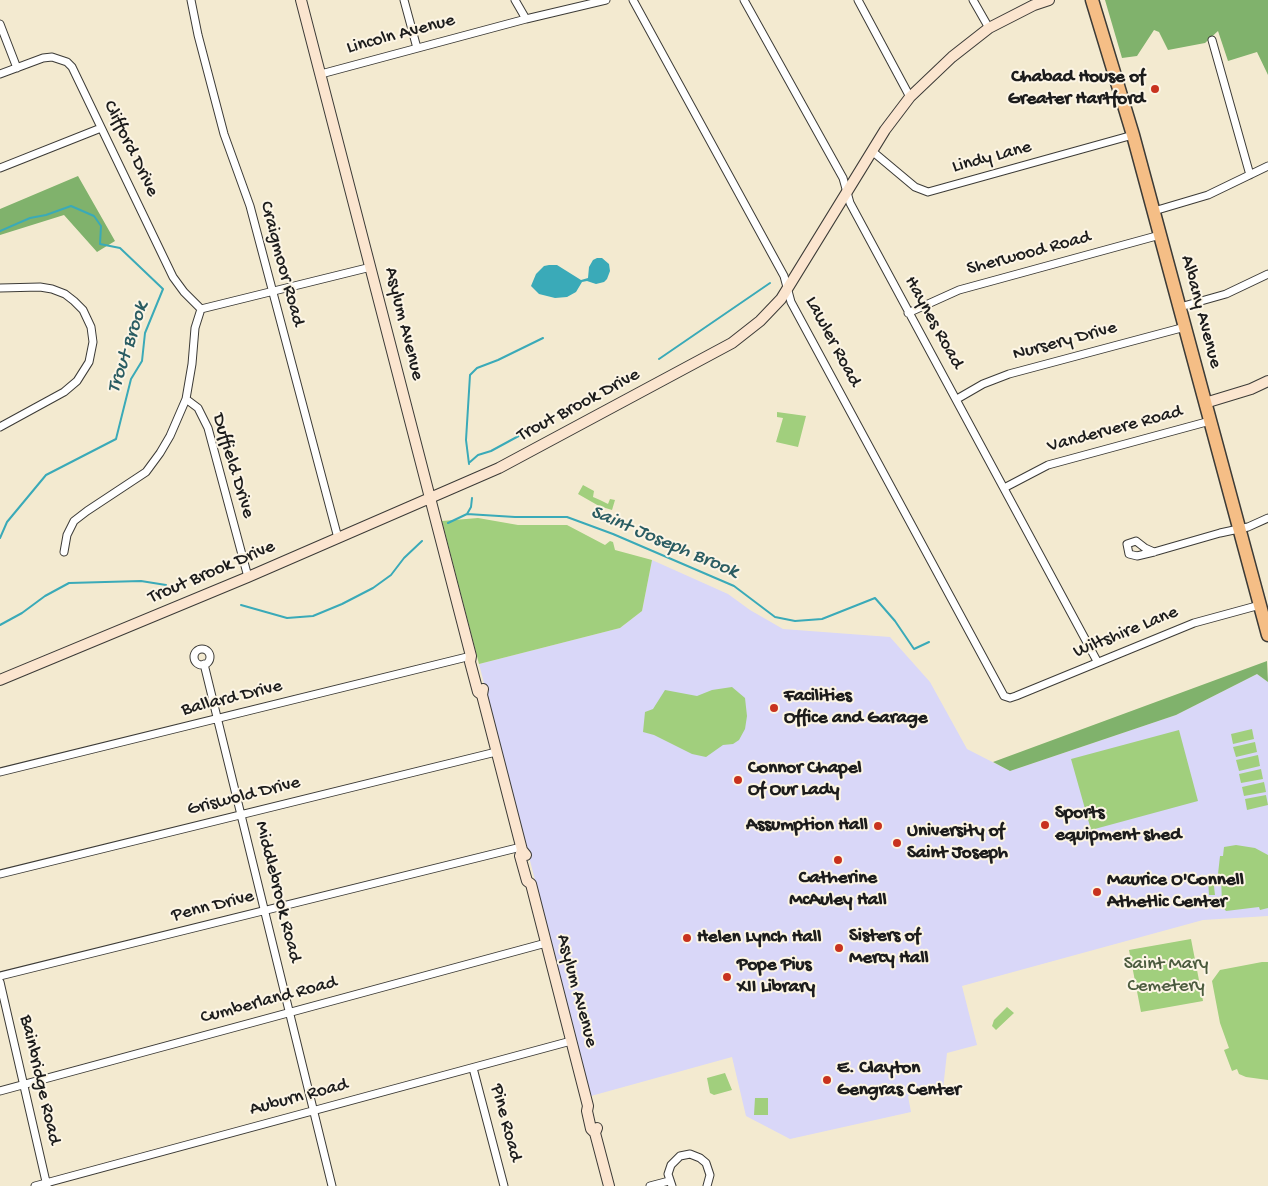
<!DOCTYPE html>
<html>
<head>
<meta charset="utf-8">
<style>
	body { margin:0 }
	canvas { display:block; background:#f3ead0 }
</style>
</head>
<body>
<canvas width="1268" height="1186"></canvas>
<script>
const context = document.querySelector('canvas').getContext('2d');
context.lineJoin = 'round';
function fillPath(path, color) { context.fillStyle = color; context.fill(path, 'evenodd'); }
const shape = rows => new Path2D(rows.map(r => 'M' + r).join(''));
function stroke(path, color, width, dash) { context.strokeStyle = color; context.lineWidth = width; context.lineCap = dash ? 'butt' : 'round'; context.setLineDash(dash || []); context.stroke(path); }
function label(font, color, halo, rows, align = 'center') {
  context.font = font + ' "Gochi Hand",sans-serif'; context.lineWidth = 4; context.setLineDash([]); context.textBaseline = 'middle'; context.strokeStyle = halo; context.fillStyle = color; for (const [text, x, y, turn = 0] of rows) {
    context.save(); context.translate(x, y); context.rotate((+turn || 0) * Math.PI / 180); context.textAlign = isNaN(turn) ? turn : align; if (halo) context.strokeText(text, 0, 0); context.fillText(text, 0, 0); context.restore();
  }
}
const built = shape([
	[652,560,728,594,750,610,783,629,890,637,930,682,967,749,1010,771,1176,715,1257,674,1268,682,1268,916,1203,920,962,986,977,1045,947,1053,943,1089,908,1096,911,1112,790,1139,746,1116,732,1057,591,1096,479,664,620,628,642,611]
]);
const green = shape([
	[777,412,806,416,798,447,776,442,783,418,777,417],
	[583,485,594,491,593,497,600,500,608,504,610,499,615,500,612,510,599,506,578,494],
	[478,518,518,525,567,525,605,545,610,541,613,542,615,550,652,560,642,611,620,628,479,664,442,521],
	[732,687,745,698,747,716,745,729,739,740,733,744,723,745,706,757,692,754,654,735,643,732,645,712,653,709,665,690,697,696,712,690],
	[1252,729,1254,739,1233,744,1231,734],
	[1179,730,1198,801,1091,830,1071,759],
	[1255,742,1257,752,1236,757,1233,747],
	[1258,755,1260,766,1239,771,1236,760],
	[1261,769,1263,779,1241,783,1239,774],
	[1264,782,1266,792,1244,796,1242,787],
	[1266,795,1268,805,1247,810,1245,799],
	[1236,845,1255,848,1268,855,1268,908,1260,910,1259,907,1226,911,1222,906,1221,874,1218,874,1220,856,1223,856,1224,847],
	[1213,878,1215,895,1209,895,1208,879],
	[1191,939,1203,1001,1141,1012,1129,950],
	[1262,962,1268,962,1268,1080,1246,1077,1239,1074,1237,1069,1232,1071,1224,1050,1229,1048,1220,1023,1212,981,1220,970],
	[1007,1007,1014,1013,996,1030,992,1026,994,1020],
	[725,1073,732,1090,714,1095,710,1093,707,1078],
	[755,1098,768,1098,768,1115,754,1115]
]);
const forest = shape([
	[1105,0,1268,0,1268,75,1257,52,1228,61,1218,31,1205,43,1168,50,1159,32,1154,30,1137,56,1122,58],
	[78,176,115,241,97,252,64,215,0,235,0,209],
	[1267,661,1268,682,1257,674,1176,715,1010,771,993,762]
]);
const water = shape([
	[597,258,602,258,609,264,610,271,607,279,604,282,596,284,587,281,582,282,576,292,567,297,555,298,539,294,531,286,536,274,544,266,549,265,557,265,581,280,588,278,589,267,593,260]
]);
const stream = shape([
	[0,231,30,218,46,215,71,206,94,216,101,226,100,244,120,248,163,289,145,333,142,361,131,379,116,439,46,475,7,522,0,538],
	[659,359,770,283],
	[470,462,478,455,491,451,526,432,533,430,540,423,590,397],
	[469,464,466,440,470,375,477,368,498,360,543,338],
	[467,514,471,507,472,498],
	[448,523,467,514,515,517,567,517,613,534,734,586,775,617,795,621,822,619,875,598,895,621,914,649,929,642],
	[241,605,287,618,313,616,342,604,373,588,391,575,404,558,422,541],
	[0,625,22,613,45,596,69,583,141,581,166,585]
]);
const street = shape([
	[191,0,198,35,224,134,250,206,338,538],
	[404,0,417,48],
	[515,0,526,19],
	[633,0,784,276,791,302,1004,696,1010,698,1016,696,1194,623,1260,605],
	[744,0,843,178,850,203,1097,661],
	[858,0,910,97],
	[973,0,989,28],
	[0,24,17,68],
	[1212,40,1250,175],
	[0,74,43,58,52,57,67,62,72,67,173,277,184,292,201,309],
	[321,74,526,19,606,0],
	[872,151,915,187,928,192,1133,135],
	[0,168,101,128],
	[1154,211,1208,195,1268,166],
	[0,288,40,287,52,289,65,294,74,301,83,310,91,327,93,342,89,362,77,381,64,392,0,427],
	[1180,307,1226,294,1268,274],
	[201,309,371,267],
	[908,313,959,290,1160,235],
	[186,399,198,408,208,428,248,577],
	[957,399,983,384,1009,374,1185,327],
	[1004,488,1048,465,1210,421],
	[64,552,67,535,74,521,87,511,146,472,160,453,170,436,186,399,192,364,195,328,201,309],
	[1154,552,1145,548,1136,541,1127,544,1129,554,1137,556,1154,552,1220,533,1248,527,1268,518],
	'194 657a8 8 0 1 1 16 0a8 8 0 1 1-16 0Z',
	[204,664,332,1186],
	[0,772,471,656],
	[0,874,496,752],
	[0,976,521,847],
	[0,982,47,1186],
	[473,1068,504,1186],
	[0,1091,546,943],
	[35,1186,571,1041],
	[650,1186,669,1181],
	[672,1186,668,1174,671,1165,680,1156,690,1154,700,1158,706,1163,710,1175,707,1186]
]);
const secondary = shape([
	[301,0,471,656,470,662,478,692,482,695],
	[1205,403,1251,389,1268,381],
	[0,680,248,577,499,468,732,343,760,321,781,299,885,130,910,97,952,57,989,28,1034,5,1049,0],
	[483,689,482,695,522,850,526,855],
	[522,850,520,856,527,881,531,884,588,1106,587,1111,591,1129,595,1133],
	[597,1128,595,1133,609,1186]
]);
const highway = shape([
	[1092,0,1133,135,1268,635]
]);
const markers = [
	[1155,89,5,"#c8321e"],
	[774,708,5,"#c8321e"],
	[738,780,5,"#c8321e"],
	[1045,825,5,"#c8321e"],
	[878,826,5,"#c8321e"],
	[897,843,5,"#c8321e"],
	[838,860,5,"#c8321e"],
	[1097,892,5,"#c8321e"],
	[687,938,5,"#c8321e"],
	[839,948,5,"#c8321e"],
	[727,977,5,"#c8321e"],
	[827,1080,5,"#c8321e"]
];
const streetNames = [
	["Lincoln Avenue",401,35,-15],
	["Clifford Drive",130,149,64],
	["Lindy Lane",992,158,-15],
	["Sherwood Road",1029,254,-15],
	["Craigmoor Road",281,264,75],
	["Albany Avenue",1200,312,75],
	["Haynes Road",933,323,61],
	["Asylum Avenue",403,324,76],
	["Lawler Road",832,342,62],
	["Nursery Drive",1065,342,-15],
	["Trout Brook Drive",579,406,-28],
	["Vandervere Road",1115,430,-15],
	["Duffield Drive",232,466,73],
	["Trout Brook Drive",212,573,-23],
	["Wiltshire Lane",1126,633,-22],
	["Ballard Drive",232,699,-14],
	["Griswold Drive",244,797,-14],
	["Middlebrook Road",277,892,76],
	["Penn Drive",213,907,-14],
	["Asylum Avenue",576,991,75],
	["Cumberland Road",269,1001,-15],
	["Bainbridge Road",39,1080,77],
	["Auburn Road",299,1098,-15],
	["Pine Road",505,1123,75]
];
const poiNames = [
	["Chabad House of",1145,78,"right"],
	["Greater Hartford",1145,100,"right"],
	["Facilities",784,697],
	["Office and Garage",784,719],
	["Connor Chapel",748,769],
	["Of Our Lady",748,791],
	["Sports",1055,814],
	["equipment shed",1055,836],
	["Assumption Hall",868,826,"right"],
	["University of",907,832],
	["Saint Joseph",907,854],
	["Catherine",838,879,"center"],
	["McAuley Hall",838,901,"center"],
	["Maurice O'Connell",1107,881],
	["Athetlic Center",1107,903],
	["Sisters of",849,937],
	["Mercy Hall",849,959],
	["Helen Lynch Hall",697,938],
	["Pope Pius",737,966],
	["XII Library",737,988],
	["E. Clayton",837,1069],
	["Gengras Center",837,1091]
];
const parkNames = [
	["Saint Mary",1166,965],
	["Cemetery",1166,987]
];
const waterNames = [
	["Trout Brook",129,348,-72],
	["Saint Joseph Brook",664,543,23]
];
fillPath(built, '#d9d7f8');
fillPath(green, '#a1cf7d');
fillPath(forest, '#80b26c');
fillPath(water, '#3aaab8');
stroke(stream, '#3aaab8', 2);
stroke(street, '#3c3b37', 9);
stroke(secondary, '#3c3b37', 12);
stroke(highway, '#3c3b37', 15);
stroke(street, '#fff', 7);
stroke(secondary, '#fbe5cf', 10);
stroke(highway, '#f5be86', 12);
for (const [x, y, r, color] of markers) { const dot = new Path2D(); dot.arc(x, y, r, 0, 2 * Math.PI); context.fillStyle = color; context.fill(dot); stroke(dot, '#fcf5e5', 2); }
label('19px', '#1c1c1c', '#fcf5e5', streetNames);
label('bold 19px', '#1c1c1c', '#fcf5e5', poiNames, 'left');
label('19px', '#4b5b3e', '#fcf5e5', parkNames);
label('italic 20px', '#2a5c62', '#fcf5e5', waterNames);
</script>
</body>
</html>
